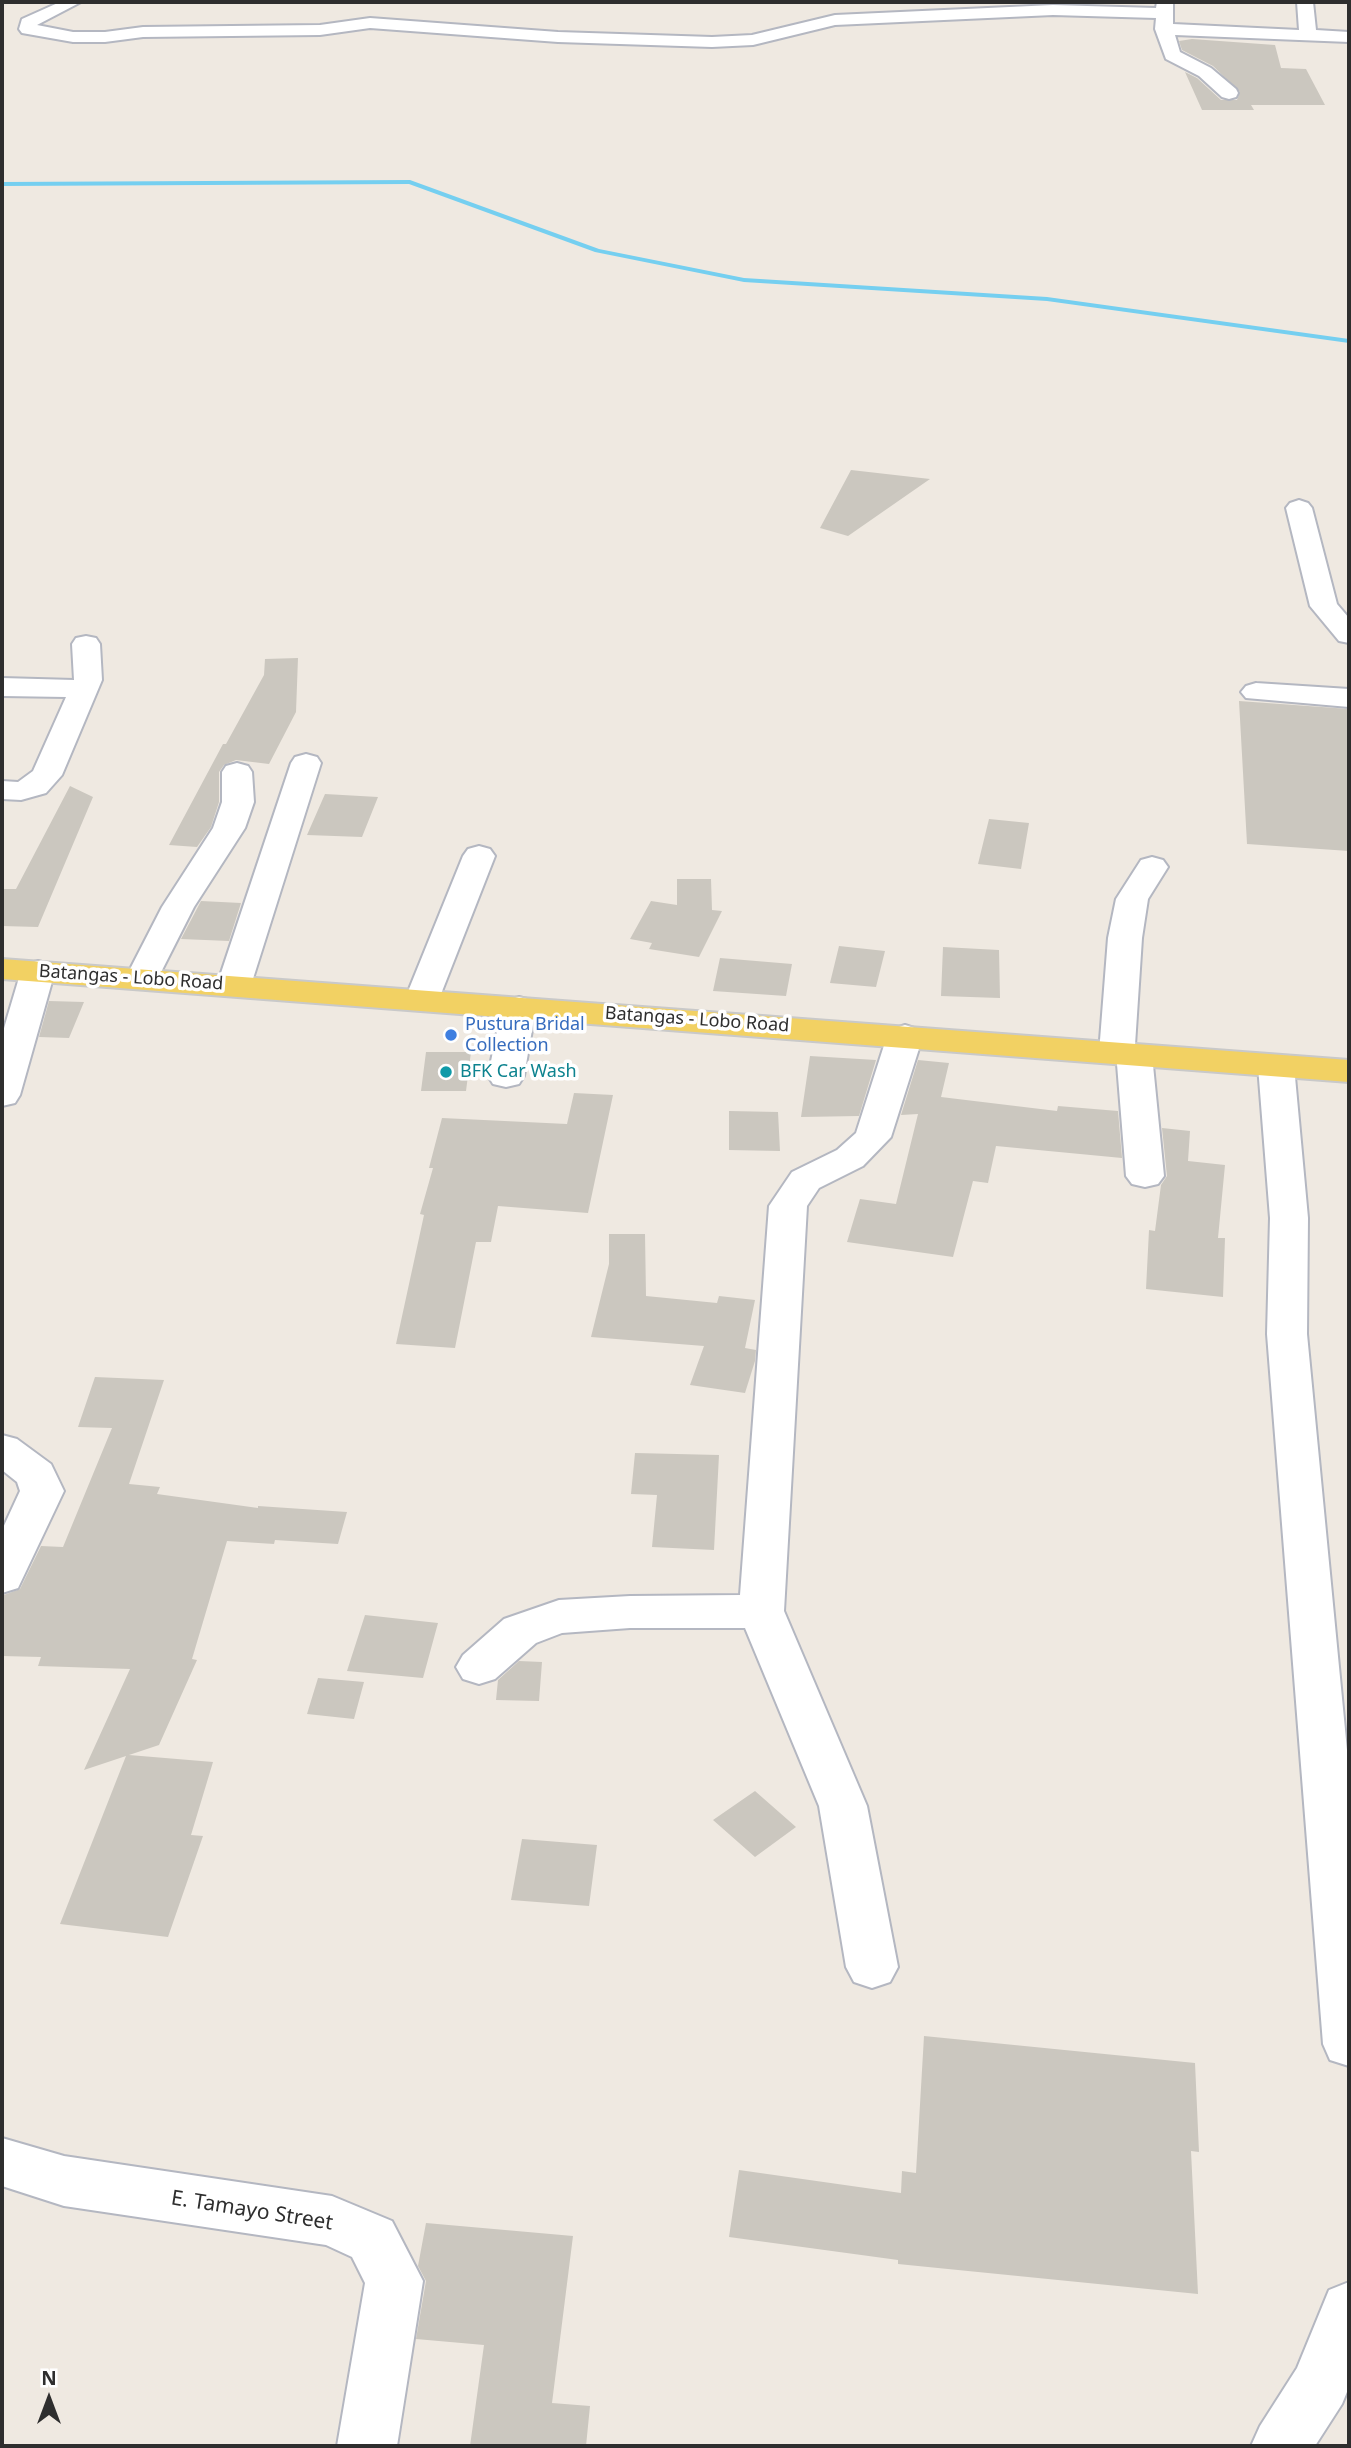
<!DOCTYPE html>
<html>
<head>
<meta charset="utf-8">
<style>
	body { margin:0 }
	#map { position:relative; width:1351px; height:2448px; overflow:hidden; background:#efe9e1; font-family:"Noto Sans",sans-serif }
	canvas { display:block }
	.frame { position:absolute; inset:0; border:4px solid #2e2e2e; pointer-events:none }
	.north { position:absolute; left:14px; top:2364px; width:70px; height:70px; -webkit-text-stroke:5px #fff; paint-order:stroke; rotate:0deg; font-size:19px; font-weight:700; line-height:28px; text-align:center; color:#2e2e2e }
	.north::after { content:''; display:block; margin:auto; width:24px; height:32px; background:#2e2e2e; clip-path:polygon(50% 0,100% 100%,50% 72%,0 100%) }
</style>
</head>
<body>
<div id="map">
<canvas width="1351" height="2448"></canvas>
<div class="frame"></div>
<div class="north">N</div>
</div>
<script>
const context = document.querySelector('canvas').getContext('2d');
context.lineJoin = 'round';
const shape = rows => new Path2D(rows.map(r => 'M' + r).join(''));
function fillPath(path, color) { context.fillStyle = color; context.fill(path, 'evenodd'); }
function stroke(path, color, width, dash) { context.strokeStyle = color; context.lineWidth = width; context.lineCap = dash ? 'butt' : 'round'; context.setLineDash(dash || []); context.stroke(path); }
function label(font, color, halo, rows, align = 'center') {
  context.font = font + ' "Noto Sans",sans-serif'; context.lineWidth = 7; context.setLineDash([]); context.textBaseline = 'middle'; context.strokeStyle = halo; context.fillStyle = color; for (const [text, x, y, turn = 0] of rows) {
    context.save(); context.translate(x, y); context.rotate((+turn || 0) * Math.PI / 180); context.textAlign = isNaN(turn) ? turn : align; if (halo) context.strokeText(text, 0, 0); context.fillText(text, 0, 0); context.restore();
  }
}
const stream = shape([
	[410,180,599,249,744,278,1047,297,1349,339,1349,343,1047,301,744,282,595,252,409,184,2,186,2,182,410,180]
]);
const building = shape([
	[1192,39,1275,45,1281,68,1306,69,1325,105,1251,105,1254,110,1202,110,1185,72,1197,78,1221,100,1237,100,1240,92,1213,66,1182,50,1179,41],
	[851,470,930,479,848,536,820,528],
	[298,658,296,712,269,764,236,760,224,765,219,772,219,802,211,827,197,847,169,845,223,744,226,744,264,675,265,659],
	[1239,701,1349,709,1349,851,1247,844],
	[70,786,93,797,38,927,2,926,2,889,16,889],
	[325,794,378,797,362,837,307,835],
	[989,819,1029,823,1021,869,978,864],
	[677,879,711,879,712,910,722,911,699,957,649,949,652,943,630,939,651,901,677,905],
	[201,901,241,903,229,941,181,939],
	[839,946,885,951,876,987,830,983],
	[943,947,999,950,1000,998,941,996],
	[720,958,792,964,786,996,713,991],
	[49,1001,84,1002,69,1038,39,1037],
	[426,1052,471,1052,466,1091,421,1091],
	[810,1056,876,1060,859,1116,801,1117],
	[918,1060,949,1063,941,1097,1057,1111,1058,1106,1118,1111,1122,1158,996,1146,988,1183,973,1181,953,1257,847,1242,860,1199,896,1204,918,1114,901,1115],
	[574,1093,613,1095,588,1213,498,1206,491,1242,476,1242,455,1348,396,1344,424,1215,420,1214,433,1168,429,1168,442,1118,567,1124],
	[729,1111,778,1112,780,1151,729,1150],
	[1162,1128,1190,1131,1188,1161,1225,1165,1218,1238,1225,1238,1223,1297,1146,1289,1149,1230,1155,1231,1161,1185,1167,1176],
	[609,1234,645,1234,646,1296,717,1303,719,1296,755,1300,745,1348,756,1350,755,1361,745,1393,690,1385,704,1346,591,1337,609,1264],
	[95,1377,164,1380,129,1484,160,1487,157,1494,258,1508,258,1506,347,1512,338,1544,275,1540,274,1544,227,1541,192,1659,197,1660,159,1745,129,1755,213,1762,191,1835,203,1836,168,1937,60,1924,126,1756,84,1770,130,1669,38,1666,41,1657,2,1656,4,1595,20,1589,41,1546,63,1547,112,1428,78,1427],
	[635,1453,719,1455,714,1550,652,1547,657,1495,631,1494],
	[365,1615,438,1623,423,1678,347,1671],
	[519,1661,542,1662,539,1701,496,1700,498,1680],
	[318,1678,364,1682,354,1719,307,1714],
	[755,1791,796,1827,755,1857,713,1820],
	[522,1839,597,1845,589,1906,511,1900],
	[924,2036,1195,2063,1199,2152,1191,2151,1198,2294,898,2264,898,2260,729,2237,739,2170,901,2193,902,2171,916,2173],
	[426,2223,573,2236,552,2403,590,2406,586,2446,470,2446,484,2345,416,2339,426,2281,418,2266]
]);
const minor = shape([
	[60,2,81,2,37,25,73,32,105,32,143,27,320,25,370,18,558,32,712,37,752,35,835,15,1053,5,1156,8,1157,2,1173,2,1173,24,1299,30,1297,2,1313,2,1316,30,1349,32,1349,42,1175,35,1180,52,1211,68,1236,89,1238,93,1236,97,1229,99,1222,97,1199,76,1166,59,1155,29,1156,18,1053,15,835,25,753,45,712,47,558,42,370,28,320,35,143,37,105,42,73,42,22,33,19,29,22,19,60,2],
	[1299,500,1308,503,1312,508,1337,604,1349,618,1349,643,1339,641,1310,606,1286,508,1290,503,1299,500],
	[86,636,96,638,100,644,102,680,62,775,46,793,21,800,2,799,2,781,18,782,33,771,66,697,2,696,2,678,74,680,72,644,76,638,86,636],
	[1256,683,1349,689,1349,707,1246,698,1241,692,1246,686,1256,683],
	[306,754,317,757,321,763,251,985,246,992,234,995,222,992,217,985,291,763,295,757,306,754],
	[237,763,248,766,252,772,254,802,245,828,194,907,154,986,142,989,130,986,125,979,162,907,213,828,222,802,222,772,226,766,237,763],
	[479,846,490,849,495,856,439,999,434,1006,422,1009,410,1006,405,999,463,856,468,849,479,846],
	[1152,857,1163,860,1168,867,1148,899,1142,938,1135,1045,1147,1047,1152,1055,1164,1176,1158,1184,1145,1187,1132,1184,1126,1176,1117,1064,1104,1061,1099,1053,1108,938,1116,899,1141,860,1152,857],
	[38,961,50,964,55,971,20,1095,15,1103,2,1106,2,1035,21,971,26,964,38,961],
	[519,997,531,1000,536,1007,524,1076,519,1084,506,1087,493,1084,488,1076,502,1007,507,1000,519,997],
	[905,1025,917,1029,923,1036,891,1137,863,1166,819,1188,807,1206,784,1611,867,1806,898,1967,890,1982,872,1988,854,1982,846,1967,819,1806,745,1628,630,1628,562,1633,536,1643,495,1679,479,1684,463,1679,456,1667,463,1655,504,1619,559,1600,630,1596,740,1595,769,1206,792,1172,837,1150,856,1133,887,1036,893,1029,905,1025],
	[1276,1055,1289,1058,1294,1066,1308,1218,1307,1334,1349,1771,1349,2066,1330,2060,1323,2044,1267,1334,1270,1218,1258,1066,1263,1058,1276,1055],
	[2,1435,17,1439,51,1464,64,1491,18,1588,2,1593,2,1530,20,1491,17,1482,2,1470,2,1435],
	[2,2138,64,2156,332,2196,392,2221,423,2281,397,2446,337,2446,365,2283,352,2257,326,2245,64,2206,2,2186,2,2138],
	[1349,2282,1349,2387,1342,2404,1315,2446,1251,2446,1260,2426,1297,2368,1329,2290,1349,2282]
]);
const major = shape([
	[2,959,1349,1060,1349,1082,2,979,2,959]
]);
const markers = [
	[451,1035,7,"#3f7fe0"],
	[446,1072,7,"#0f9aa8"]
];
const streetNames = [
	["Batangas - Lobo Road",131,978,4],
	["Batangas - Lobo Road",697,1020,4]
];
const shopNames = [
	["Pustura Bridal",465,1025],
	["Collection",465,1046]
];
const cultureNames = [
	["BFK Car Wash",460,1072]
];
const nearStreetnames = [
	["E. Tamayo Street",252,2211,9]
];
fillPath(stream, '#75cff0');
fillPath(building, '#cbc7bf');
stroke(minor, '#b4b7c1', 4);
stroke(major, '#c9c9c9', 4);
fillPath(minor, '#fff');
fillPath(major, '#f2d163');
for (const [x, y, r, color] of markers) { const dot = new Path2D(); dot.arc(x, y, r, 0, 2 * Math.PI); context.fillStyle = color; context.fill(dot); stroke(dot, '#fff', 2.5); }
label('18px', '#2e2e2e', '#fff', streetNames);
label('18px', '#366cbe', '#fff', shopNames, 'left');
label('18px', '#0d838f', '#fff', cultureNames, 'left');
label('21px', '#2e2e2e', '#fff', nearStreetnames);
</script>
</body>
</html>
